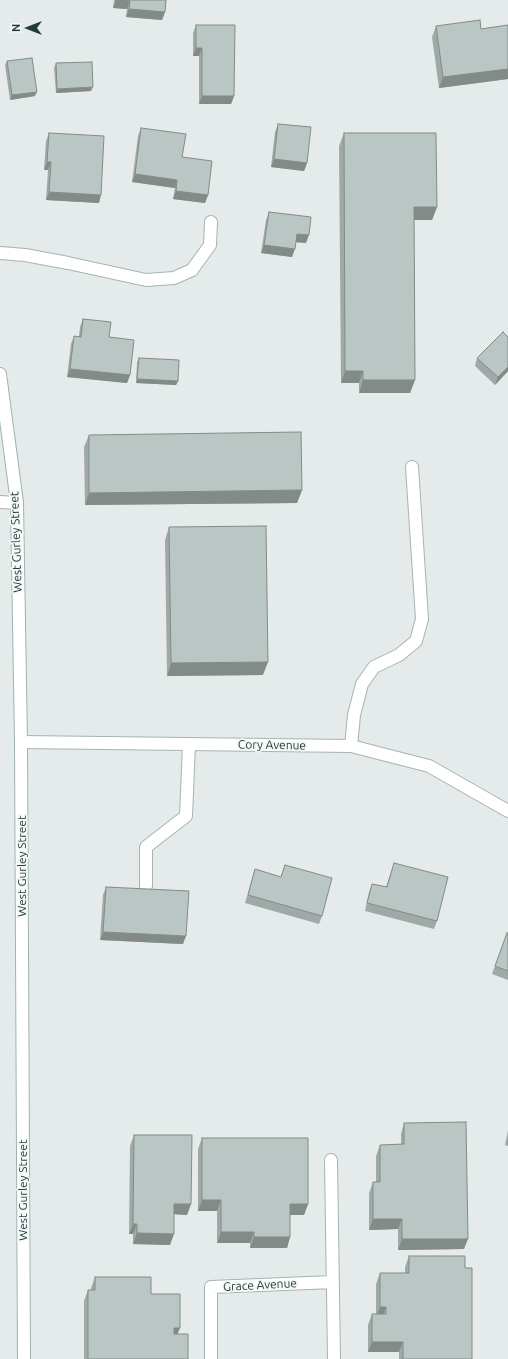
<!DOCTYPE html>
<html>
<head>
<meta charset="utf-8">
<style>
	body { margin:0 }
	#map { position:relative; width:508px; height:1359px; overflow:hidden; background:#e4ebea; font-family:Ubuntu,sans-serif }
	canvas { display:block }
	.north { position:absolute; left:8px; top:8px; width:40px; height:40px; -webkit-text-stroke:3px #f4f8f7; paint-order:stroke; rotate:270deg; font-size:11px; font-weight:700; line-height:16px; text-align:center; color:#253b3a }
	.north::after { content:''; display:block; margin:auto; width:14px; height:18px; background:#253b3a; clip-path:polygon(50% 0,100% 100%,50% 72%,0 100%) }
</style>
</head>
<body>
<div id="map">
<canvas width="508" height="1359"></canvas>
<div class="north">N</div>
</div>
<script>
const context = document.querySelector('canvas').getContext('2d');
context.lineJoin = 'round';
const shape = rows => new Path2D(rows.map(r => 'M' + r).join(''));
function stroke(path, color, width, dash) { context.strokeStyle = color; context.lineWidth = width; context.lineCap = dash ? 'butt' : 'round'; context.setLineDash(dash || []); context.stroke(path); }
function fillPath(path, color) { context.fillStyle = color; context.fill(path, 'evenodd'); }
function label(font, color, halo, rows, align = 'center') {
  context.font = font + ' Ubuntu,sans-serif'; context.lineWidth = 3.5; context.setLineDash([]); context.textBaseline = 'middle'; context.strokeStyle = halo; context.fillStyle = color; for (const [text, x, y, turn = 0] of rows) {
    context.save(); context.translate(x, y); context.rotate((+turn || 0) * Math.PI / 180); context.textAlign = isNaN(turn) ? turn : align; if (halo) context.strokeText(text, 0, 0); context.fillText(text, 0, 0); context.restore();
  }
}
const lane = shape([
	[0,253,25,255,68,263,146,280,174,278,192,270,210,245,211,222],
	[351,746,354,715,362,684,374,667,399,655,416,641,422,619,412,467],
	[146,886,146,847,186,816,189,744]
]);
const street = shape([
	[0,502,17,503],
	[21,742,351,746,429,766,508,811],
	[331,1160,334,1359],
	[211,1359,211,1287,333,1282]
]);
const secondary = shape([
	[0,374,17,503,21,742,24,1359]
]);
const wall = shape([
	[114,0,166,0,165,12,162,20,126,17,127,9,113,8],
	[196,25,234,96,231,104,199,104,199,56,193,56,193,33],
	[508,25,508,79,439,88,432,37,436,26,481,29],
	[7,61,35,96,10,100,5,65],
	[56,63,91,91,56,93,54,68],
	[278,124,307,163,304,171,271,167,275,132],
	[141,128,182,157,208,195,205,203,173,199,175,188,132,182,138,136],
	[49,133,99,203,46,200,48,170,44,170,46,141],
	[344,133,437,207,432,220,414,220,415,380,410,393,359,393,359,383,341,383,339,146],
	[269,212,306,243,296,242,292,257,261,253,266,220],
	[83,319,109,337,130,375,127,383,67,377,71,344,74,336,79,336,80,327],
	[139,358,178,381,176,385,136,383,137,362],
	[477,358,508,371,495,385,475,366],
	[89,435,302,490,297,503,85,505,84,447],
	[169,527,263,675,167,676,165,540],
	[394,863,437,921,434,929,365,911,369,892,372,884,386,887],
	[285,865,322,916,319,924,245,903,255,869,281,877],
	[106,887,183,944,100,940,103,895],
	[507,933,508,933,508,980,492,974],
	[404,1123,464,1249,398,1250,398,1229,369,1230,369,1193,373,1182,376,1182,376,1156,380,1145,401,1144,401,1134],
	[508,1130,508,1146,505,1145],
	[134,1135,191,1204,187,1215,174,1214,170,1245,133,1244,133,1234,129,1234,130,1146],
	[202,1138,308,1204,304,1215,290,1215,290,1237,287,1248,250,1248,250,1243,217,1243,217,1211,198,1211,198,1149],
	[409,1256,465,1268,472,1359,399,1359,399,1352,368,1352,368,1325,372,1314,376,1314,376,1284,380,1273,405,1273,405,1267],
	[95,1277,151,1294,178,1334,188,1359,84,1359,84,1301,88,1290,91,1290,91,1288]
]);
const shadedWall = shape([
	[116,0,130,1,127,9,113,8],
	[129,9,165,12,162,20,126,17],
	[196,48,202,48,199,56,193,56],
	[508,69,508,79,439,88,443,77],
	[93,87,91,91,56,93,57,89],
	[37,92,35,96,10,100,12,95],
	[202,96,234,96,231,104,199,104],
	[274,159,307,163,304,171,271,167],
	[47,162,51,162,48,170,44,170],
	[135,174,177,180,175,188,132,182],
	[176,191,208,195,205,203,173,199],
	[49,192,101,195,99,203,46,200],
	[414,207,437,207,432,220,409,220],
	[297,234,309,235,306,243,294,242],
	[264,245,295,249,292,257,261,253],
	[508,367,508,371,495,385,498,377],
	[70,369,130,375,127,383,67,377],
	[345,371,363,371,359,383,341,383],
	[137,379,178,381,176,385,136,383],
	[363,380,415,380,410,393,359,393],
	[302,490,297,503,85,505,89,493],
	[268,662,263,675,167,676,171,663],
	[103,932,186,936,183,944,100,940],
	[202,1200,221,1200,217,1211,198,1211],
	[174,1204,191,1204,187,1215,170,1214],
	[290,1204,308,1204,304,1215,287,1215],
	[373,1219,402,1219,398,1229,369,1230],
	[133,1224,137,1224,133,1234,129,1234],
	[221,1232,254,1232,250,1243,217,1243],
	[137,1233,174,1234,170,1245,133,1244],
	[254,1237,290,1237,287,1248,250,1248],
	[402,1239,468,1239,464,1249,398,1250],
	[380,1307,386,1307,382,1318,376,1318],
	[174,1328,180,1328,176,1338,170,1338],
	[372,1342,403,1342,399,1352,368,1352]
]);
const building = shape([
	[116,0,166,0,165,12,129,9,130,1,116,0],
	[480,20,481,29,508,25,508,69,443,77,436,26,480,20],
	[196,25,235,25,234,96,202,96,202,48,196,48,196,25],
	[32,58,37,92,12,95,7,61,32,58],
	[92,62,93,87,57,89,56,63,92,62],
	[278,124,311,127,307,163,274,159,278,124],
	[141,128,186,134,182,157,212,161,208,195,176,191,177,180,135,174,141,128],
	[49,133,104,136,101,195,49,192,51,162,47,162,49,133],
	[344,133,436,133,437,207,414,207,415,380,363,380,363,371,345,371,344,133],
	[269,212,311,217,309,235,297,234,295,249,264,245,269,212],
	[83,319,111,322,109,337,134,340,130,375,70,369,74,336,81,337,83,319],
	[503,332,508,337,508,367,498,377,477,358,503,332],
	[139,358,179,360,178,381,137,379,139,358],
	[301,432,302,490,89,493,89,435,301,432],
	[266,526,268,662,171,663,169,527,266,526],
	[394,863,448,877,437,921,367,903,372,884,387,887,394,863],
	[285,865,332,878,322,916,248,895,255,869,281,877,285,865],
	[106,887,189,891,186,936,103,932,106,887],
	[507,933,508,933,508,971,495,966,507,933],
	[466,1122,468,1239,402,1239,402,1219,373,1219,373,1182,380,1182,380,1145,404,1144,404,1123,466,1122],
	[134,1135,192,1135,191,1204,174,1204,174,1234,137,1233,137,1224,133,1224,134,1135],
	[202,1138,308,1138,308,1204,290,1204,290,1237,254,1237,254,1232,221,1232,221,1200,202,1200,202,1138],
	[409,1256,465,1256,465,1268,472,1268,472,1359,403,1359,403,1342,372,1342,372,1314,386,1314,386,1307,380,1307,380,1273,409,1273,409,1256],
	[95,1277,151,1277,151,1294,180,1294,180,1328,174,1328,174,1334,188,1334,188,1359,88,1359,88,1290,95,1290,95,1277]
]);
const streetNames = [
	["West Gurley Street",16,542,-92],
	["Cory Avenue",272,745,1],
	["West Gurley Street",22,866,-90],
	["West Gurley Street",23,1190,-90],
	["Grace Avenue",260,1285,-3]
];
stroke(lane, '#a7b3b2', 14);
stroke(street, '#a7b3b2', 14);
stroke(secondary, '#a0b3b1', 14);
stroke(lane, '#fff', 12);
stroke(street, '#fff', 12);
stroke(secondary, '#fff', 12);
fillPath(wall, '#9faaa8');
fillPath(shadedWall, '#828b88');
fillPath(building, '#b9c6c3');
stroke(building, '#828b88', 1);
label('12px', '#253b3a', '#f4f8f7', streetNames);
</script>
</body>
</html>
